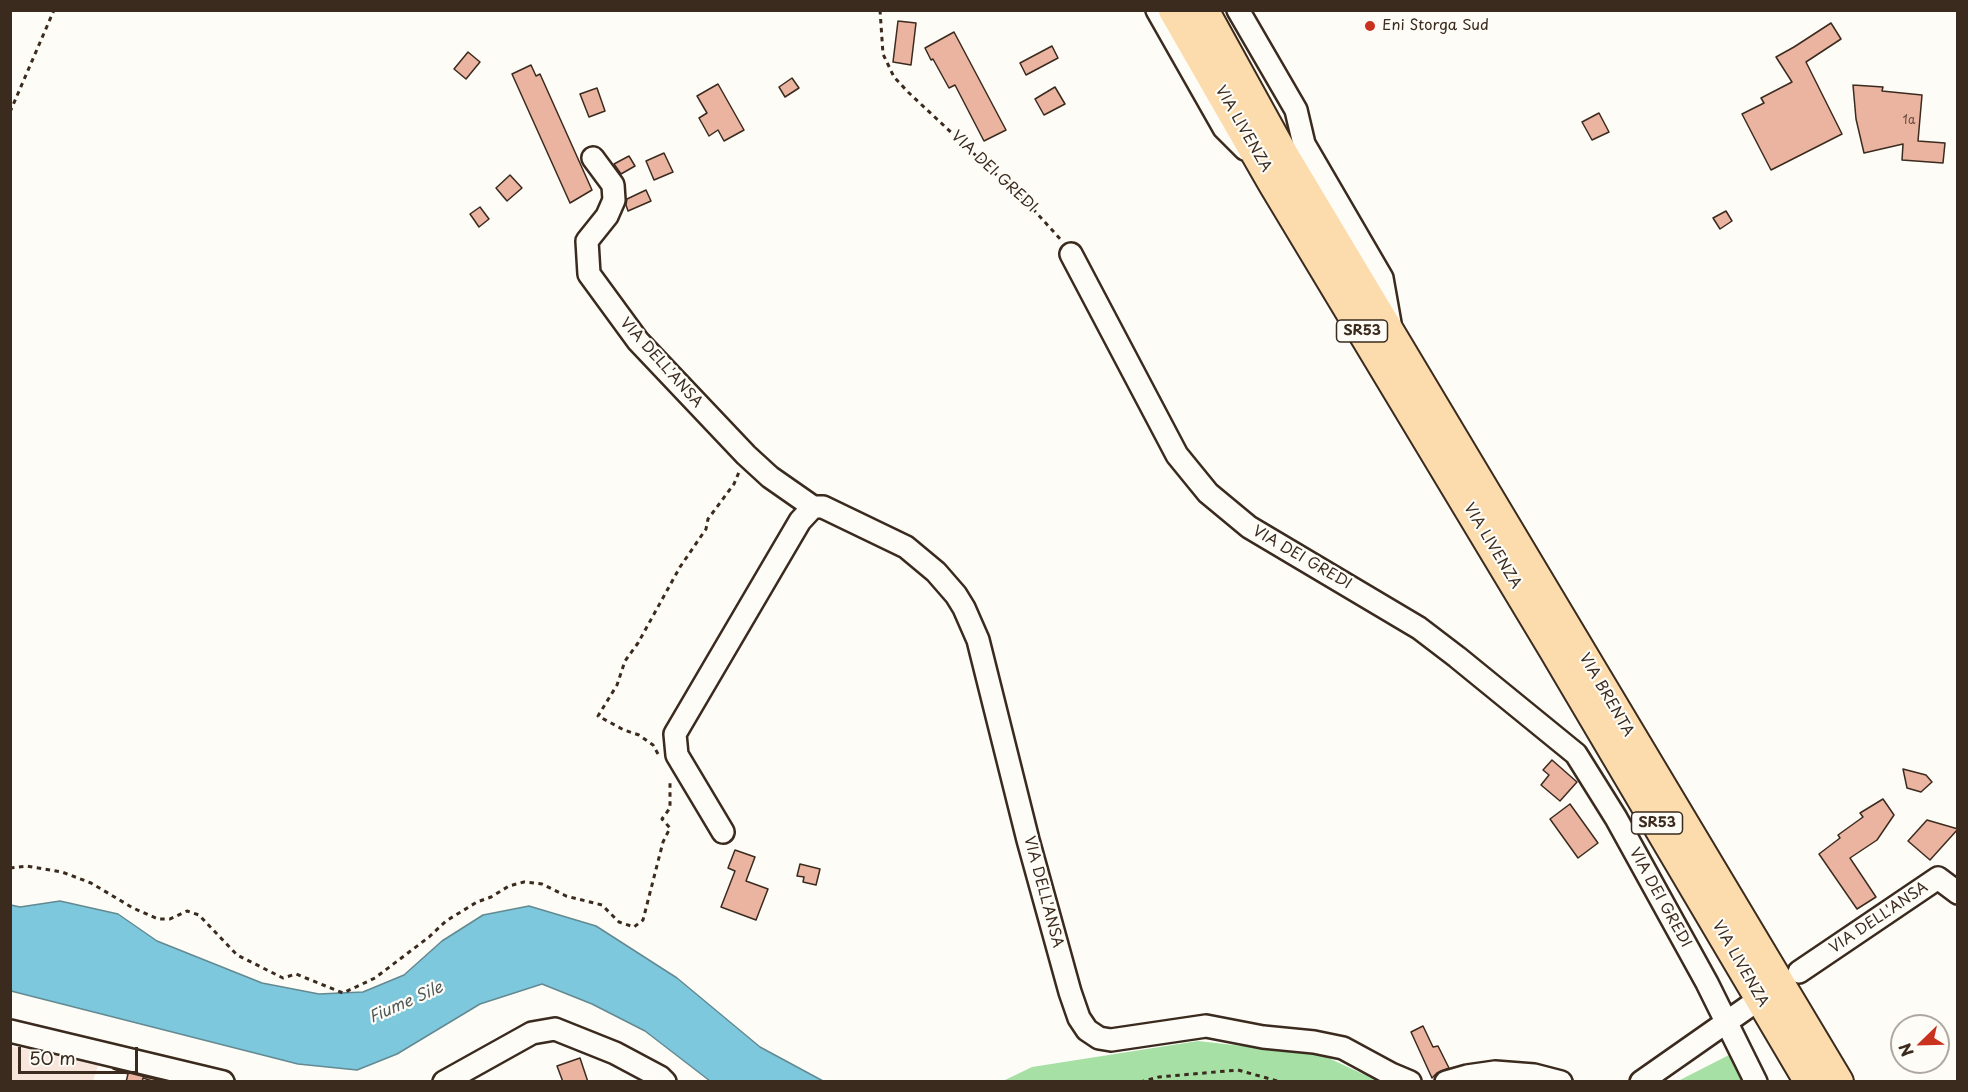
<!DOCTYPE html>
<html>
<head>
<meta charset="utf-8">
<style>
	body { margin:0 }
	#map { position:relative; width:1968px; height:1092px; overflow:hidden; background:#fdfcf7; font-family:"Playpen Sans",sans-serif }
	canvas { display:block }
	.frame { position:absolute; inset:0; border:12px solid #3b2a1e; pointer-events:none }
	.north { position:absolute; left:1890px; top:1014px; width:60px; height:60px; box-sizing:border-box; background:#fdfcf7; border:2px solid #afa8a0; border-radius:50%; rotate:247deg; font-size:16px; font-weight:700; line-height:24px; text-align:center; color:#3b2a1e }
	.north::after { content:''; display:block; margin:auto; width:21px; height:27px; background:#c8321e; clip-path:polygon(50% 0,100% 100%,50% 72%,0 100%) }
	.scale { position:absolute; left:18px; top:1047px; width:120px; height:27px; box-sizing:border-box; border:3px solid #3b2a1e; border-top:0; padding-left:8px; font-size:18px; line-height:21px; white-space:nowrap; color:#3b2a1e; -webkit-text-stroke:4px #fdfcf7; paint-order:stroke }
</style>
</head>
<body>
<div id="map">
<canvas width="1968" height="1092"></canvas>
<div class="frame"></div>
<div class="north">N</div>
<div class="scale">50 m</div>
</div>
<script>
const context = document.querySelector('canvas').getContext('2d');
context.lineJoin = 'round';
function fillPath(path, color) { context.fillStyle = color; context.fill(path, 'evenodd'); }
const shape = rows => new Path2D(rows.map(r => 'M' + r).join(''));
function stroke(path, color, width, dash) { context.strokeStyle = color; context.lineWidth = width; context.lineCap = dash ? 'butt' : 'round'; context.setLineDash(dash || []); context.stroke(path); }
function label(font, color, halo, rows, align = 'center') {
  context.font = font + ' "Playpen Sans",sans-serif'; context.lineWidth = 4.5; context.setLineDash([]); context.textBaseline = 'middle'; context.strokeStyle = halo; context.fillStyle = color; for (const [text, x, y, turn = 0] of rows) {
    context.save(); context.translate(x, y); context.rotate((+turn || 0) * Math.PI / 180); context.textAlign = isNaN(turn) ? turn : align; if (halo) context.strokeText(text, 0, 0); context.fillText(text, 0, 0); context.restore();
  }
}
const built = shape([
	[10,1046,99,1063,93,1081,11,1081]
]);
const green = shape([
	[1198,1041,1322,1055,1378,1081,1003,1081,1032,1067],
	[1729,1055,1743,1081,1678,1081]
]);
const water = shape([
	[60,901,118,914,157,941,262,983,319,994,363,992,404,975,442,941,483,915,529,906,596,926,677,978,760,1047,823,1081,710,1081,645,1031,592,1004,542,984,480,1004,397,1054,357,1070,298,1064,11,991,11,905,20,907,60,901]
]);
const building = shape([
	[898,21,916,23,911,65,893,62,898,21],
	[1831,23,1841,39,1806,62,1842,134,1771,170,1742,114,1764,103,1761,98,1792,82,1776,57,1794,47,1831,23],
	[954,32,1006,130,984,141,955,85,949,88,933,59,931,60,925,48,954,32],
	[1052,46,1058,58,1026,75,1020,63,1052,46],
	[468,52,480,62,466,79,454,69,468,52],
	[531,65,536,76,540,74,592,190,570,203,512,74,531,65],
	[792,78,799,88,785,97,779,87,792,78],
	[718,84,744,130,724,141,718,130,709,136,699,118,707,113,697,96,718,84],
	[1853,85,1883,87,1882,91,1922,95,1918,141,1945,143,1943,163,1902,160,1903,144,1864,153,1856,119,1853,85],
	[1055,87,1065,104,1044,115,1035,99,1055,87],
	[597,88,605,111,589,117,580,94,597,88],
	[1599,113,1609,132,1592,140,1582,122,1599,113],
	[664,153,673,172,654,180,646,161,664,153],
	[629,156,635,166,621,174,614,164,629,156],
	[510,175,522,188,507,201,496,188,510,175],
	[646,190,651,201,628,211,626,205,627,199,646,190],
	[480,207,489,219,479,227,470,214,480,207],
	[1726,211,1732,221,1720,229,1713,218,1726,211],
	[1552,760,1577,782,1560,801,1541,785,1549,775,1543,770,1552,760],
	[1903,769,1926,775,1932,782,1921,792,1907,788,1903,769],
	[1883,799,1894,815,1877,840,1850,858,1876,897,1857,909,1819,854,1840,838,1838,835,1863,817,1860,813,1883,799],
	[1570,804,1598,843,1578,858,1550,819,1570,804],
	[1927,820,1958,829,1930,860,1908,841,1927,820],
	[735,850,755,857,746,881,768,889,756,920,721,907,735,871,728,868,735,850],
	[800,864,820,869,816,885,803,882,804,877,797,876,800,864],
	[1423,1026,1433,1047,1438,1046,1449,1068,1437,1073,1432,1078,1411,1032,1423,1026],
	[580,1058,588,1082,563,1082,557,1066,580,1058],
	[113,1069,166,1082,155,1082,143,1078,142,1082,126,1082,128,1074,113,1069]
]);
const path = shape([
	[880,10,883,54,894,77,908,92,1033,209,1062,241],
	[10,112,54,10],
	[658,754,653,745,639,735,624,730,598,716,617,685,625,661,638,643,680,567,706,529,708,519,734,484,739,472],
	[10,868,27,866,62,872,91,883,133,908,158,919,170,919,187,911,199,915,237,955,283,978,296,974,343,993,375,978,429,937,446,921,477,902,491,897,509,886,524,882,542,884,566,896,602,905,619,922,634,927,643,920,663,842,670,828,662,819,670,808,670,782],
	[1140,1082,1159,1077,1238,1070,1281,1082]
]);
const minor = shape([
	[1157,10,1224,128,1245,149],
	[1238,10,1296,110,1304,144,1382,278,1390,323],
	[593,158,613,185,614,200,607,216,587,241,589,274,638,341,746,455,770,477,813,507,823,507,906,547,936,572,956,595,964,608,978,640,1028,840,1070,992,1079,1018,1087,1030,1099,1038,1111,1040,1206,1026,1263,1037,1314,1042,1343,1048,1391,1074,1410,1082],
	[1071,254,1177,455,1208,493,1249,527,1419,628,1457,657,1576,754,1616,818,1707,983,1756,1082],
	[723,832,677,755,675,734,800,521,813,507],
	[1799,972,1938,878,1958,893],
	[10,1031,223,1082],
	[444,1082,532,1033,555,1029,615,1053,660,1077,665,1082],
	[1446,1082,1467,1076,1495,1072,1534,1075,1561,1082],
	[1641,1082,1748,1007]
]);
const highway = shape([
	[1174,10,1274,184,1554,649,1810,1082],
	[1203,10,1283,155,1838,1082]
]);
const markers = [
	[1370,26,6,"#c8321e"]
];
const numberNames = [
	["1a",1909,121]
];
const shields = [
	[1362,331,51],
	[1657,823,51]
];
const shieldNames = [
	["SR53",1362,331],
	["SR53",1657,823]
];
const poiNames = [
	["Eni Storga Sud",1382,26]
];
const streetNames = [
	["VIA LIVENZA",1243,129,60],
	["VIA DEI GREDI",994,172,43],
	["VIA DELL'ANSA",661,363,48],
	["VIA LIVENZA",1492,546,59],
	["VIA DEI GREDI",1302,558,30],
	["VIA BRENTA",1606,695,60],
	["VIA DELL'ANSA",1043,892,75],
	["VIA DEI GREDI",1660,898,61],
	["VIA DELL'ANSA",1879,918,-34],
	["VIA LIVENZA",1740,964,60]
];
const waterNames = [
	["Fiume Sile",406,1003,-24]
];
fillPath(built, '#f8e6dd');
fillPath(green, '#a6e0a5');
fillPath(water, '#7ec8de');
stroke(water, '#638991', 1.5);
fillPath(building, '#ebb4a1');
stroke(building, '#3b2a1e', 1.5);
stroke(minor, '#3b2a1e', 26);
stroke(highway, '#3b2a1e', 34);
stroke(path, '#3b2a1e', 3, [4.5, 4.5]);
stroke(minor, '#fdfcf7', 21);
stroke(highway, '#fcdcac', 30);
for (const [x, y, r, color] of markers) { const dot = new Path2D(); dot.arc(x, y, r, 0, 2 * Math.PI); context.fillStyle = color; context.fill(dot); stroke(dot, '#fdfcf7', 2); }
label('12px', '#674c3f', null, numberNames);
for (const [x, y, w] of shields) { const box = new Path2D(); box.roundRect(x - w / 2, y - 11, w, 22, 4.5); context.fillStyle = '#fdfcf7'; context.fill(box); stroke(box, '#3b2a1e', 1.5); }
label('bold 14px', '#3b2a1e', null, shieldNames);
label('15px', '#3b2a1e', '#fdfcf7', poiNames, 'left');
label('15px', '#3b2a1e', '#fdfcf7', streetNames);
label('italic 16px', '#4f5958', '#fdfcf7', waterNames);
</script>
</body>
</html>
